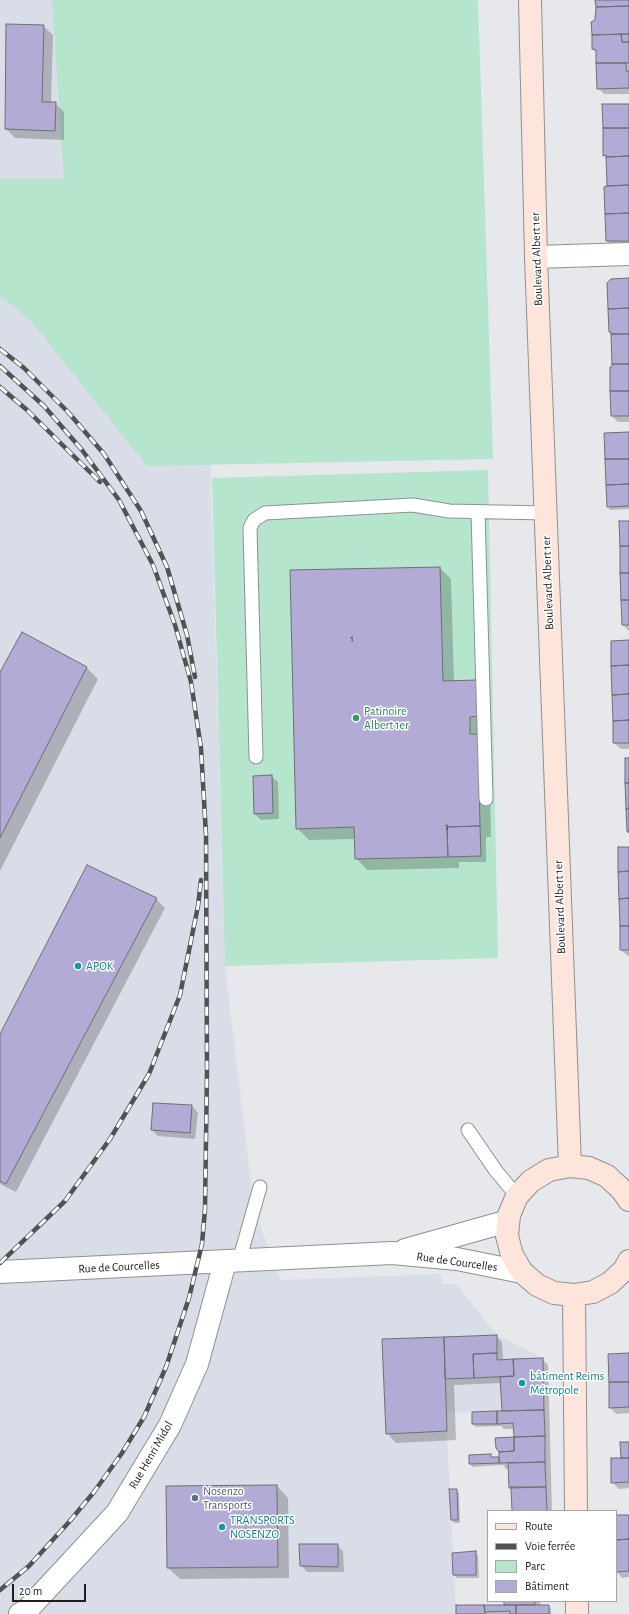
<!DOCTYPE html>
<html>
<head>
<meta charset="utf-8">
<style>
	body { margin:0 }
	#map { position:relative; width:629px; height:1614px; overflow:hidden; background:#e7e8eb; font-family:"Alegreya Sans",sans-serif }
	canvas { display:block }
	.legend { position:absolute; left:487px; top:1510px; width:130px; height:92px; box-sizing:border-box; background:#fff; border:1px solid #a5a5a5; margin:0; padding:5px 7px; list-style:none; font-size:12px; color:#1d1e1f }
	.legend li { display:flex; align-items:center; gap:8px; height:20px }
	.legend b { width:20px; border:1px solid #a5a5a5 }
	.scale { position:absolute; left:12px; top:1584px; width:74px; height:18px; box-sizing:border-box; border:2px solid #1d1e1f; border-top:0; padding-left:5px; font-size:12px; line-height:14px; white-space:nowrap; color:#1d1e1f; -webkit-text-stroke:3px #fff; paint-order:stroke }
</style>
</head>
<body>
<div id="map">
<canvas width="629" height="1614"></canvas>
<ul class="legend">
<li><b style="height:5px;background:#fde5db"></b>Route</li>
<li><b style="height:5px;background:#515253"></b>Voie ferrée</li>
<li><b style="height:11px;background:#b6e5cd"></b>Parc</li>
<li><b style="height:11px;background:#b1abd5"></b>Bâtiment</li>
</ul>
<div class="scale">20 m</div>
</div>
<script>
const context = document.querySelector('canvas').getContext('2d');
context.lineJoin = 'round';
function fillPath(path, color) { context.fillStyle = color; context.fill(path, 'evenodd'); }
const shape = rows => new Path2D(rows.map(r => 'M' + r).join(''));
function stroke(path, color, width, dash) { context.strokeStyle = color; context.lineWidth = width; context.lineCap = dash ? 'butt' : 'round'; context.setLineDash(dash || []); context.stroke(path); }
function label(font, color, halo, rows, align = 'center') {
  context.font = font + ' "Alegreya Sans",sans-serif'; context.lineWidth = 3; context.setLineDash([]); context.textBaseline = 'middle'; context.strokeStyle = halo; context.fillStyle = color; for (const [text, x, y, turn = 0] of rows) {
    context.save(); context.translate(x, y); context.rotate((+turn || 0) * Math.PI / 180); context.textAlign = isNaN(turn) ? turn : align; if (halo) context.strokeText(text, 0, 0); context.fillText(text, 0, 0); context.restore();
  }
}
const built = shape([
	[0,0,197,0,225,966,254,1210,281,1280,441,1274,442,1284,456,1284,497,1335,543,1358,544,1410,446,1413,456,1614,0,1614]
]);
const green = shape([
	[52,0,478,0,493,459,147,466,31,321,0,296,0,179,64,179],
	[488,470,498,958,225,966,212,478]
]);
const shadow = shape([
	[596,0,629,0,629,94,604,94,598,88,597,53,593,49,596,20],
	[43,26,53,35,51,103,55,103,64,112,64,140,15,138,6,129],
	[629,105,629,247,613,247,607,241,607,158,604,155],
	[629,279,629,422,618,422,612,416,612,335,610,332],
	[629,433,629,509,610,510,608,507],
	[629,522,629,631,623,625],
	[440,568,451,579,454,682,477,681,489,746,491,837,486,837,486,862,459,862,459,868,367,870,356,858,355,839,309,840,297,828],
	[22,633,87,668,98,679,0,871,0,675],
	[629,641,629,749,621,749,614,743,612,642],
	[271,776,278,782,279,819,261,820,255,814],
	[629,848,629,956,628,956,621,950],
	[156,899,165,908,16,1192,0,1184,0,1036],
	[192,1106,198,1113,195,1139,158,1136,152,1130],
	[496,1336,502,1342,503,1360,542,1359,548,1365,552,1511,512,1511,512,1489,510,1487,510,1469,506,1469,503,1465,473,1467,470,1464,490,1455,493,1458,498,1458,515,1438,514,1429,504,1429,501,1426,476,1427,473,1424,503,1412,502,1383,454,1385,456,1440,396,1443,387,1433,383,1340],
	[629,1354,629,1413,616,1414,610,1407],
	[629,1443,629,1488,619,1489,612,1482],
	[277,1486,288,1498,289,1578,180,1579,168,1568],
	[456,1490,459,1493,460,1523,454,1523,452,1520],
	[616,1516,629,1516,629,1577,622,1578,616,1571],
	[337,1545,343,1551,344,1572,307,1572,301,1565],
	[475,1552,478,1555,479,1578,457,1578,454,1575],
	[505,1601,540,1601,541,1606,548,1606,551,1609,551,1614,457,1614,457,1606,505,1606]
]);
const building = shape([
	[595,0,629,0,629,6,596,7,595,0],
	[629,6,629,34,592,35,591,22,595,20,596,7,629,6],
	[6,24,44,25,42,102,56,102,55,131,5,129,6,24],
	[621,34,622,42,629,42,629,63,596,63,596,50,592,49,592,35,621,34],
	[621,34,629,34,629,42,622,42,621,34],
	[596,63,626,63,626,71,629,71,629,88,597,89,596,63],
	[602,104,629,104,629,128,603,128,602,104],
	[603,128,629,128,629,156,606,157,606,155,603,156,603,128],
	[629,156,629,185,607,186,606,157,629,156],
	[629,185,629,213,605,214,604,187,607,186,629,185],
	[629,213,629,241,606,241,605,214,629,213],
	[629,278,629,308,608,309,607,283,611,279,629,278],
	[629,308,629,334,611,334,611,332,609,332,608,309,629,308],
	[611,334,629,334,629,364,612,364,611,334],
	[612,364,629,364,629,391,610,391,610,367,612,367,612,364],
	[610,391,629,391,629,416,611,416,610,391],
	[629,432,629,459,605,459,604,433,629,432],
	[605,459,629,459,629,484,606,485,605,459],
	[629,484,629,506,607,507,606,485,629,484],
	[619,521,629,521,629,546,620,546,619,521],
	[620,546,629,546,629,573,620,573,620,546],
	[440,567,443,681,477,680,478,716,470,717,470,734,478,734,480,826,447,827,448,857,355,859,354,827,296,829,290,570,440,567],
	[620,573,629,573,629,600,621,600,620,573],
	[621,600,629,600,629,625,622,625,621,600],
	[22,632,87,667,0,838,0,672,22,632],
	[629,640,629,665,611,666,611,641,629,640],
	[629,665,629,694,612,695,611,666,629,665],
	[629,694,629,720,613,721,612,695,629,694],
	[629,720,629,743,613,743,613,721,629,720],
	[625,758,629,758,629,783,625,783,625,758],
	[272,775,273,813,254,814,253,776,272,775],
	[625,783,629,783,629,809,626,809,625,783],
	[626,809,629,809,629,832,627,832,626,809],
	[480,826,481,856,448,857,447,827,480,826],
	[618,847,629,847,629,871,618,872,618,847],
	[87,865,157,898,6,1184,0,1181,0,1034,87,865],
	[629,871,629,898,619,899,618,872,629,871],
	[629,898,629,926,620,926,619,899,629,898],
	[620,926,629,926,629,950,620,950,620,926],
	[153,1103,192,1105,190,1133,151,1130,153,1103],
	[497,1335,497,1353,473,1354,474,1378,445,1379,444,1337,497,1335],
	[444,1337,447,1431,386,1434,382,1339,444,1337],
	[497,1353,497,1360,513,1359,514,1376,474,1378,473,1354,497,1353],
	[629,1353,629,1382,609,1382,608,1354,629,1353],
	[543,1358,544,1410,502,1411,500,1377,514,1376,513,1359,543,1358],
	[609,1382,629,1382,629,1407,609,1408,609,1382],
	[544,1410,545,1436,514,1437,513,1423,497,1424,497,1411,544,1410],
	[497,1411,497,1424,472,1424,472,1412,497,1411],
	[545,1436,545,1462,499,1463,499,1452,514,1451,514,1437,545,1436],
	[514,1437,514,1451,499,1452,496,1448,495,1438,514,1437],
	[620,1442,629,1442,629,1458,621,1458,620,1442],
	[491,1454,491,1457,499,1457,499,1463,469,1464,469,1455,491,1454],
	[611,1458,629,1458,629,1482,611,1483,611,1458],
	[545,1462,546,1487,509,1488,508,1463,545,1462],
	[277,1485,278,1567,167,1568,166,1486,277,1485],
	[511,1487,546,1487,547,1511,512,1511,511,1487],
	[449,1489,457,1489,458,1520,451,1520,449,1489],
	[616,1515,629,1515,629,1539,616,1540,616,1515],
	[629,1539,629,1571,616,1572,616,1540,629,1539],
	[299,1544,338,1544,338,1567,300,1566,299,1544],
	[476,1551,476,1575,453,1575,452,1553,476,1551],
	[504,1601,535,1601,535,1605,504,1605,504,1601],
	[456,1605,484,1605,485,1614,456,1614,456,1605],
	[484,1605,516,1605,516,1614,510,1614,510,1611,485,1612,484,1605],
	[516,1605,549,1605,549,1614,516,1614,516,1605]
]);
const lane = shape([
	[478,512,486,799],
	[256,757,250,528,254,520,265,513,413,505,449,511,546,513],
	[468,1130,496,1171,517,1196],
	[239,1261,260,1187]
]);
const street = shape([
	[536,257,629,254],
	[405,1250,508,1221],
	[0,1272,392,1253,457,1259,522,1272],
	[20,1614,27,1610,117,1513,170,1425,197,1364,225,1262]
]);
const secondary = shape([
	[530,0,536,257,570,1166],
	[629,1200,622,1190,607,1176,589,1168,570,1166,549,1170,531,1181,517,1196,509,1215,507,1236,512,1255,522,1272,537,1285,554,1293,574,1295,593,1292,610,1283,624,1270,629,1261],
	[574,1295,576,1511],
	[577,1601,577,1614]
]);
const rail = shape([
	[0,349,24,368,68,412,104,454,141,511,167,567,187,635,195,677],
	[0,366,44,406,82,450,119,500,153,565,175,625,191,682,201,748,206,835,207,1071,205,1209,202,1244,189,1298,166,1367,144,1417,122,1453,94,1492,69,1522,29,1566,0,1590],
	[0,387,27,410,100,482],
	[0,1263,65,1201,110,1139,149,1074,180,995,198,906,201,880]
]);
const markers = [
	[356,718,4,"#2e9e5b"],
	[78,966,4,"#0f9aa8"],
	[522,1383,4,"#0f9aa8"],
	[195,1498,4,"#5c6f8a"],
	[222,1527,4,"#0f9aa8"]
];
const numberNames = [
	["1",352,639],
	["1",447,827]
];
const streetNames = [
	["Boulevard Albert 1er",537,259,-92],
	["Boulevard Albert 1er",548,583,-92],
	["Boulevard Albert 1er",560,907,-92],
	["Rue de Courcelles",457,1262,8],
	["Rue de Courcelles",119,1267,-3],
	["Rue Henri Midol",151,1455,-60]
];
const leisureNames = [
	["Patinoire",364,711],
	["Albert 1er",364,725]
];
const cultureNames = [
	["APOK",86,966],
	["bâtiment Reims",530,1376],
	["Métropole",530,1390],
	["TRANSPORTS",230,1520],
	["NOSENZO",230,1534]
];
const serviceNames = [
	["Nosenzo",203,1491],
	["Transports",203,1505]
];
fillPath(built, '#d9dde7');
fillPath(green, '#b6e5cd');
fillPath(shadow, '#0003');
fillPath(building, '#b1abd5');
stroke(building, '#6f6f72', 1);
stroke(lane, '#8f9092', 15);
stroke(street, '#8f9092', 24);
stroke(secondary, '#8f9092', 24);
stroke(lane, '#fff', 13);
stroke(street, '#fff', 22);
stroke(secondary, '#fde5db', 22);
stroke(rail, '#515253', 4.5);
stroke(rail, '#fff', 3, [9]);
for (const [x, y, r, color] of markers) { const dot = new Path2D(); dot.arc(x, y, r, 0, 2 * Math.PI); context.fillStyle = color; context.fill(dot); stroke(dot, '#fff', 1.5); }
label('10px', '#42414c', null, numberNames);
label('12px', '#1d1e1f', '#fff', streetNames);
label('12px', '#27864d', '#fff', leisureNames, 'left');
label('12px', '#0d838f', '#fff', cultureNames, 'left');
label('12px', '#4e5e75', '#fff', serviceNames, 'left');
</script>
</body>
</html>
